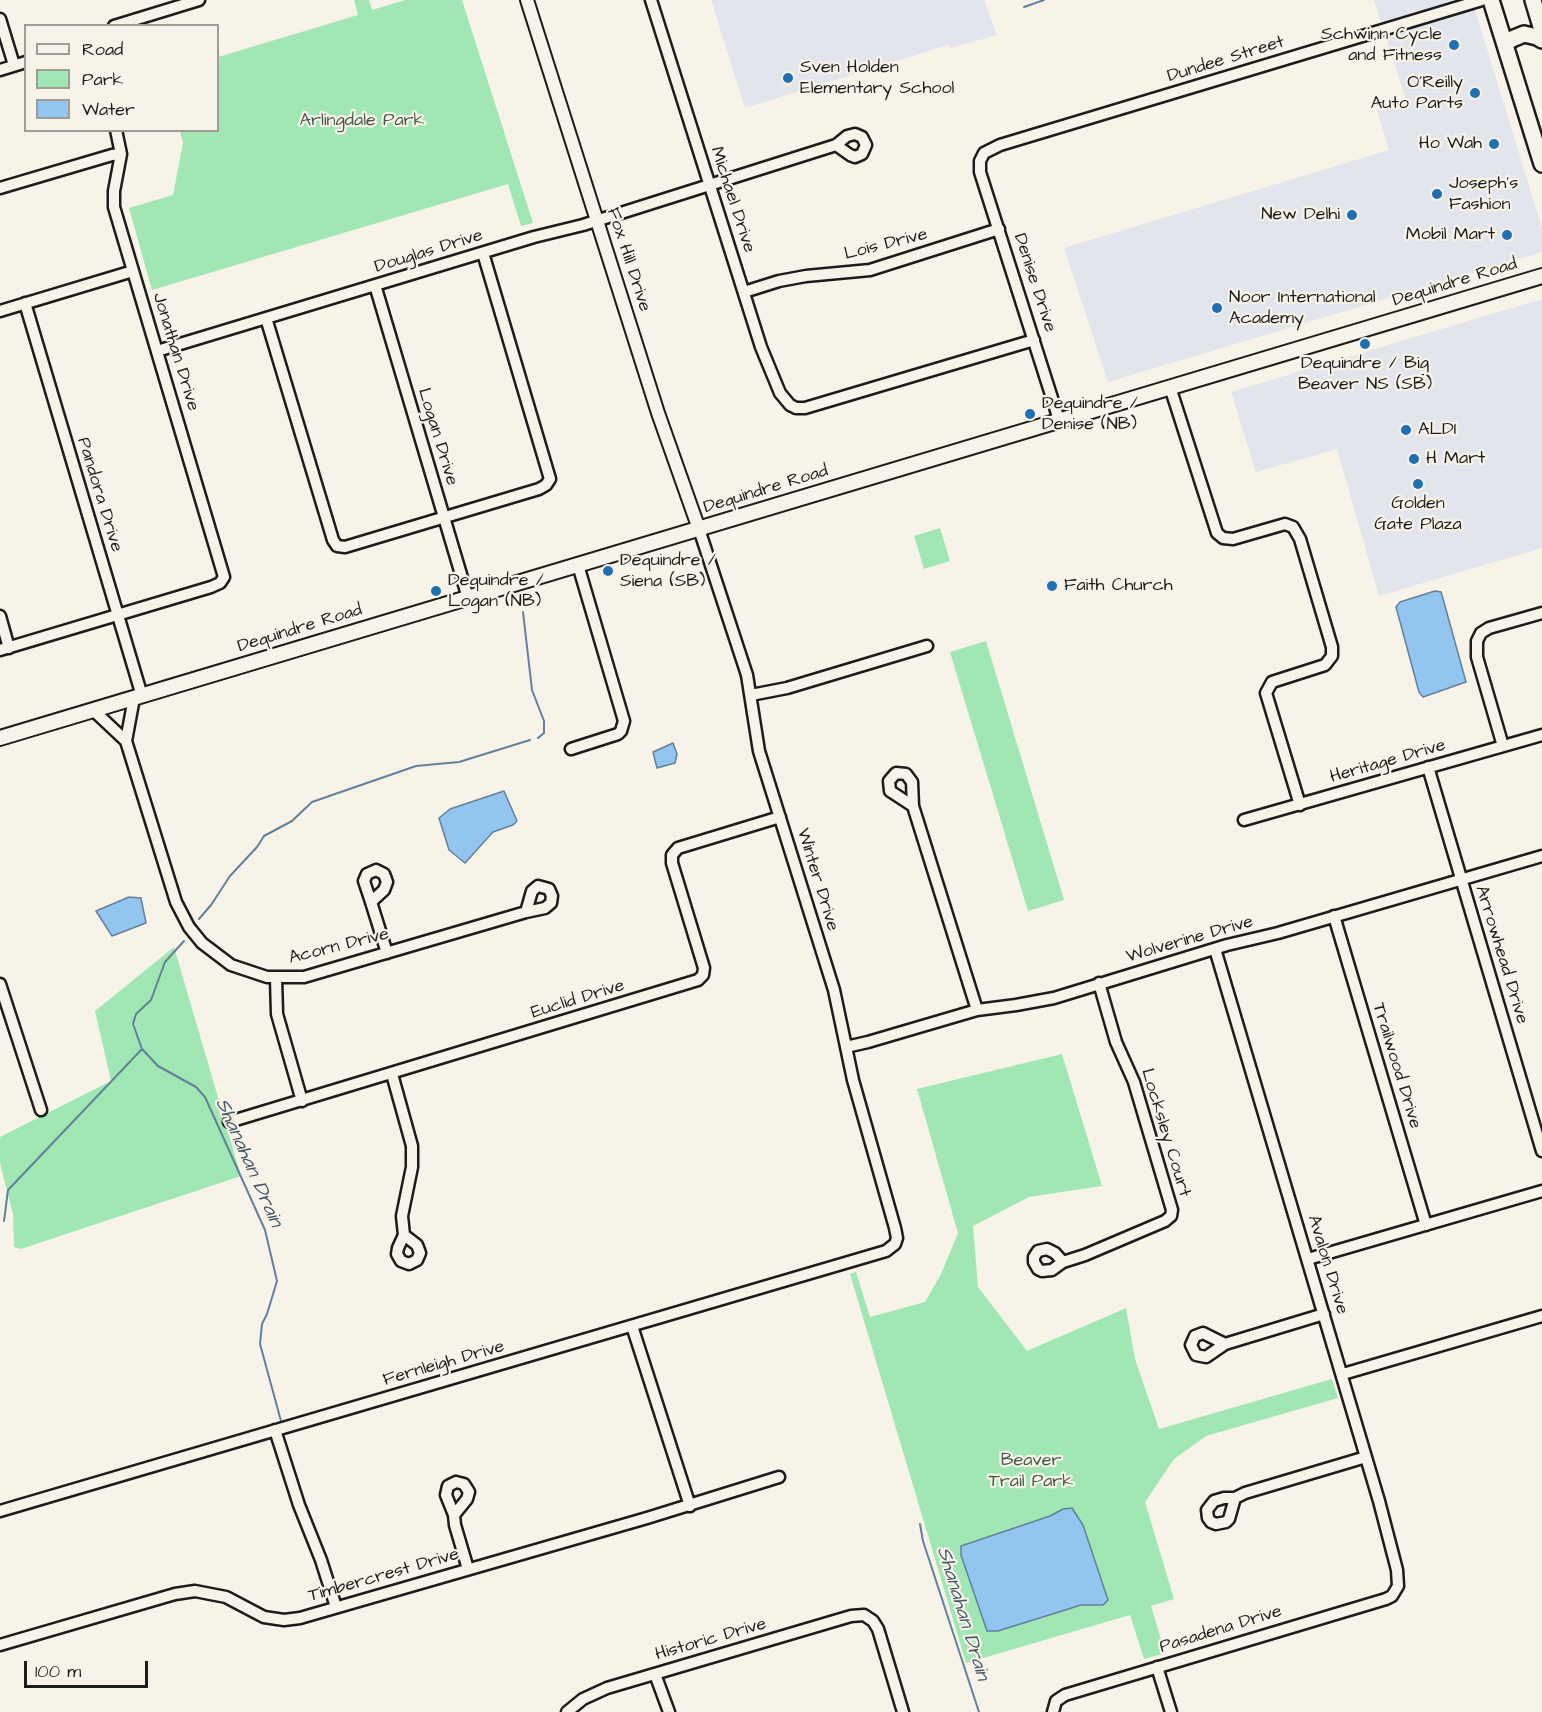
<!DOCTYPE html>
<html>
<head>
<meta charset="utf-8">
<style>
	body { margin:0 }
	#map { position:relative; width:1542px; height:1712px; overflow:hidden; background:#f7f3e8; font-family:"Architects Daughter",sans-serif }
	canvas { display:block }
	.legend { position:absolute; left:24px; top:24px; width:195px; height:108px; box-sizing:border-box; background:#f7f3e8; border:2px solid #9f9d96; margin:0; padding:8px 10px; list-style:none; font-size:18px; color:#1c1c1c }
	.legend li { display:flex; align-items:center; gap:12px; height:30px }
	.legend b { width:30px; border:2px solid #9f9d96 }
	.scale { position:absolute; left:24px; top:1661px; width:124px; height:27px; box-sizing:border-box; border:3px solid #1c1c1c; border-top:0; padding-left:8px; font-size:18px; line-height:21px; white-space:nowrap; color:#1c1c1c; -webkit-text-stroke:4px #f7f3e8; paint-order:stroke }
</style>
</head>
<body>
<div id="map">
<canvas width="1542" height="1712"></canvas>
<ul class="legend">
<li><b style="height:8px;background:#f7f3e8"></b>Road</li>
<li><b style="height:16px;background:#a0e7b4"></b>Park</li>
<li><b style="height:16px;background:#92c5ef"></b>Water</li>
</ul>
<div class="scale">100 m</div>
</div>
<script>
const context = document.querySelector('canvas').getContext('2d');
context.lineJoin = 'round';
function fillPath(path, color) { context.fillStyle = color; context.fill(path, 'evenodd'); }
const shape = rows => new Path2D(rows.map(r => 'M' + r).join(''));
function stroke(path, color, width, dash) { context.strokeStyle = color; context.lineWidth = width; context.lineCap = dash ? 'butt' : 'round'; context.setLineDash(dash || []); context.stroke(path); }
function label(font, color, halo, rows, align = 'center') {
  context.font = font + ' "Architects Daughter",sans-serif'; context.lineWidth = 4.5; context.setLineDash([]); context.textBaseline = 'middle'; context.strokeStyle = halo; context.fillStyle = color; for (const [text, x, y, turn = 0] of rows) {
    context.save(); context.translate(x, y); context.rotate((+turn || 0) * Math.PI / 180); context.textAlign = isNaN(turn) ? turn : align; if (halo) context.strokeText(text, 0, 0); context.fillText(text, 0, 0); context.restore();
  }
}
const built = shape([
	[711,0,984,0,997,35,951,48,948,45,745,108],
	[1374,0,1472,0,1542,228,1542,252,1108,382,1064,248,1389,150,1377,110,1406,100],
	[1542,299,1542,548,1379,596,1337,449,1256,472,1231,392]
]);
const green = shape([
	[354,0,369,0,372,10,405,0,462,0,533,223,521,226,508,184,152,290,129,208,173,195,183,143,180,131,218,130,218,57,358,15],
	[940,528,950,561,924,569,914,536],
	[986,641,1064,900,1028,911,950,652],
	[174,947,241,1176,21,1249,14,1247,13,1214,0,1163,0,1137,111,1081,95,1011],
	[1062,1054,1102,1186,1029,1197,973,1226,978,1287,1027,1351,1126,1308,1135,1359,1159,1429,1332,1379,1338,1398,1206,1436,1174,1459,1145,1502,1174,1599,1151,1606,1165,1653,1144,1659,1130,1615,966,1663,850,1274,856,1272,870,1317,925,1302,941,1274,958,1233,917,1089]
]);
const water = shape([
	[1435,591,1441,592,1442,595,1466,682,1423,697,1419,692,1396,607,1400,602,1435,591],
	[673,743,677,754,675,763,657,768,653,752,673,743],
	[504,791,517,821,513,825,493,832,465,863,449,850,439,818,450,809,504,791],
	[129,897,141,898,146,923,112,936,96,911,129,897],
	[1072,1508,1083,1525,1108,1600,1103,1605,1081,1605,998,1631,987,1631,961,1555,961,1546,1050,1516,1063,1509,1072,1508]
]);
const stream = shape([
	[1024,7,1044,0],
	[523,612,532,690,544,721,544,733,538,738],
	[199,919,211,905,230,876,257,847,264,836,292,821,312,802,416,766,459,762,530,740],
	[184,941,165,962,151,1000,136,1014,133,1024,142,1049,158,1066,196,1087,205,1097,265,1230,277,1281,267,1314,262,1324,260,1344,281,1421],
	[4,1221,8,1190,142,1049],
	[920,1524,923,1541,979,1712]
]);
const minor = shape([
	[651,0,761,347,780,393,790,405,796,408,805,408,1034,340],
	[0,19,14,65],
	[114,26,199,0],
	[0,70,26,62],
	[0,188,112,155,121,154],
	[375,285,468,598],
	[744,292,779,281,806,276,870,270,999,229],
	[25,303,142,696],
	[0,311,133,271],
	[266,318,333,540,337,546,345,547,539,489,546,485,550,479,483,253],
	[157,351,534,237,583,225,836,145,850,155,855,157,862,154,866,145,862,137,855,134,847,136,836,145],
	[1170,387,1217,533,1223,538,1233,539,1285,524,1293,527,1300,539,1332,647,1332,656,1325,665,1272,682,1266,693,1300,805],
	[1059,420,980,172,980,161,984,153,1000,145,1482,0],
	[0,616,9,648],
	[0,650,211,587,220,583,224,577,114,207,114,191,121,154,116,130],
	[751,695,787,688,927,646],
	[134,698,126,741,176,902,189,927,202,943,231,965,267,977,304,977,526,912],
	[93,710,126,741],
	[1503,746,1477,657,1477,641,1481,633,1489,628,1542,613],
	[571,749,618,734,621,731,624,721,578,565],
	[1428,767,1542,1151],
	[913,806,890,791,889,781,896,773,906,774,912,782,913,806,977,1010],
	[1244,820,1542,735],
	[376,870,384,874,387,882,384,890,371,902,364,881,367,874,376,870],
	[538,886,549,889,552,896,551,903,545,908,526,912,532,891,538,886],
	[371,902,387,953],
	[1334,916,1426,1225],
	[276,978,277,1014,302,1101],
	[0,984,41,1110],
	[846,1047,868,1042,977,1010,1016,1005,1054,998,1227,945,1278,933,1542,856],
	[392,1074,412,1146,412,1167,402,1216,404,1235],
	[229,1122,698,980,703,975,704,968,672,863,672,855,678,848,780,817],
	[404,1235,417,1245,420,1253,417,1260,409,1264,401,1261,397,1254,398,1248,404,1235],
	[1308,1259,1542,1191],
	[1063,1262,1055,1253,1047,1249,1038,1251,1034,1257,1034,1262,1038,1269,1042,1271,1052,1270,1063,1262,1085,1255,1165,1221,1171,1216,1172,1210,1134,1082,1116,1042,1099,983],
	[632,1326,690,1506],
	[1225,1344,1203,1333,1195,1336,1191,1345,1196,1355,1206,1357,1225,1344,1324,1314],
	[1343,1374,1542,1316],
	[275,1430,299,1505,321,1560,336,1607],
	[456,1482,464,1484,469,1492,467,1499,454,1515,446,1495,448,1486,456,1482],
	[1235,1498,1229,1519,1226,1522,1216,1524,1211,1522,1208,1518,1207,1510,1214,1501,1224,1498,1235,1498,1245,1493,1366,1457],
	[0,1511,886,1251,895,1244,897,1238,895,1228,853,1080,834,990,759,751,747,675,699,529],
	[454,1515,455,1525,468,1569],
	[0,1645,175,1594,195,1591,226,1597,264,1617,284,1620,300,1618,647,1518,779,1477],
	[1157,1667,1171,1712],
	[655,1674,669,1712],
	[567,1712,583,1699,607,1688,851,1616,864,1615,873,1621,878,1629,903,1712],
	[1053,1712,1056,1701,1065,1695,1386,1599,1392,1596,1398,1586,1397,1570,1379,1501,1215,949]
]);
const tertiary = shape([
	[527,0,658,413,699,529]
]);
const secondary = shape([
	[0,738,1542,276]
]);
const primary = shape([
	[1491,0,1542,164],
	[1533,0,1542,30],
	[1505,44,1512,39,1524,34,1537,37,1542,40]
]);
const markers = [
	[1454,45,6,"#1f6fb2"],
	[788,78,6,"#1f6fb2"],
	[1475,93,6,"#1f6fb2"],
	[1494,144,6,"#1f6fb2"],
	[1437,194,6,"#1f6fb2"],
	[1352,215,6,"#1f6fb2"],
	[1507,235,6,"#1f6fb2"],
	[1217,308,6,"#1f6fb2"],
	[1365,344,6,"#1f6fb2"],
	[1030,414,6,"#1f6fb2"],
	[1406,430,6,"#1f6fb2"],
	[1414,459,6,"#1f6fb2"],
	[1418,484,6,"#1f6fb2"],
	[608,571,6,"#1f6fb2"],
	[1052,586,6,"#1f6fb2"],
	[436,591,6,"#1f6fb2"]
];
const poiNames = [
	["Schwinn Cycle",1442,35,"right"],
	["and Fitness",1442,56,"right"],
	["Sven Holden",800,68],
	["Elementary School",800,89],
	["O'Reilly",1463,83,"right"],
	["Auto Parts",1463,104,"right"],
	["Ho Wah",1482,144,"right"],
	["Joseph's",1449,184],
	["Fashion",1449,205],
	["New Delhi",1340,215,"right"],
	["Mobil Mart",1495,235,"right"],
	["Noor International",1229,298],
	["Academy",1229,319],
	["Dequindre / Big",1365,364,"center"],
	["Beaver NS (SB)",1365,385,"center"],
	["Dequindre /",1042,404],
	["Denise (NB)",1042,425],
	["ALDI",1418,430],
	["H Mart",1426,459],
	["Golden",1418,504,"center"],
	["Gate Plaza",1418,525,"center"],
	["Dequindre /",620,561],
	["Siena (SB)",620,582],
	["Dequindre /",448,581],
	["Logan (NB)",448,602],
	["Faith Church",1064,586]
];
const streetNames = [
	["Dundee Street",1226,60,-17],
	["Michael Drive",732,200,72],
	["Lois Drive",886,245,-14],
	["Douglas Drive",429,252,-17],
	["Fox Hill Drive",628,260,72],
	["Denise Drive",1034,283,72],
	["Dequindre Road",1455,283,-17],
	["Jonathan Drive",175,352,73],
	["Logan Drive",437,437,73],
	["Dequindre Road",766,490,-17],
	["Pandora Drive",99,495,73],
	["Dequindre Road",300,629,-17],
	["Heritage Drive",1388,762,-16],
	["Winter Drive",817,880,73],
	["Wolverine Drive",1190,940,-16],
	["Acorn Drive",339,947,-14],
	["Arrowhead Drive",1501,955,73],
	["Euclid Drive",578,1000,-17],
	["Trailwood Drive",1396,1066,73],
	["Locksley Court",1165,1133,73],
	["Avalon Drive",1327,1265,73],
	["Fernleigh Drive",444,1364,-16],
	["Timbercrest Drive",384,1576,-16],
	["Pasadena Drive",1221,1630,-17],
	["Historic Drive",711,1640,-16]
];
const parkNames = [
	["Arlingdale Park",362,121],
	["Beaver",1031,1461],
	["Trail Park",1031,1482]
];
const waterNames = [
	["Shanahan Drain",248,1163,66],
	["Shanahan Drain",962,1614,73]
];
fillPath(built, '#e2e5eb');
fillPath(green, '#a0e7b4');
fillPath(water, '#92c5ef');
stroke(water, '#63819b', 1.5);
stroke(stream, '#63819b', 2);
stroke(minor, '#1c1c1c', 15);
stroke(tertiary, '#1c1c1c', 16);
stroke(secondary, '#1c1c1c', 18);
stroke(primary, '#1c1c1c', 20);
stroke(minor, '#f7f3e8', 10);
stroke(tertiary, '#f7f3e8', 12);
stroke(secondary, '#f7f3e8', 14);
stroke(primary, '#f7f3e8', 15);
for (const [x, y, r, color] of markers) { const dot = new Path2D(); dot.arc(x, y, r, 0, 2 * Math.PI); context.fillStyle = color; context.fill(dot); stroke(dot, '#f7f3e8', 2); }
label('18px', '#1c1c1c', '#f7f3e8', poiNames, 'left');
label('18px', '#1c1c1c', '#f7f3e8', streetNames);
label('18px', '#44594a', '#f7f3e8', parkNames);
label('italic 20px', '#455766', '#f7f3e8', waterNames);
</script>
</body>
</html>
